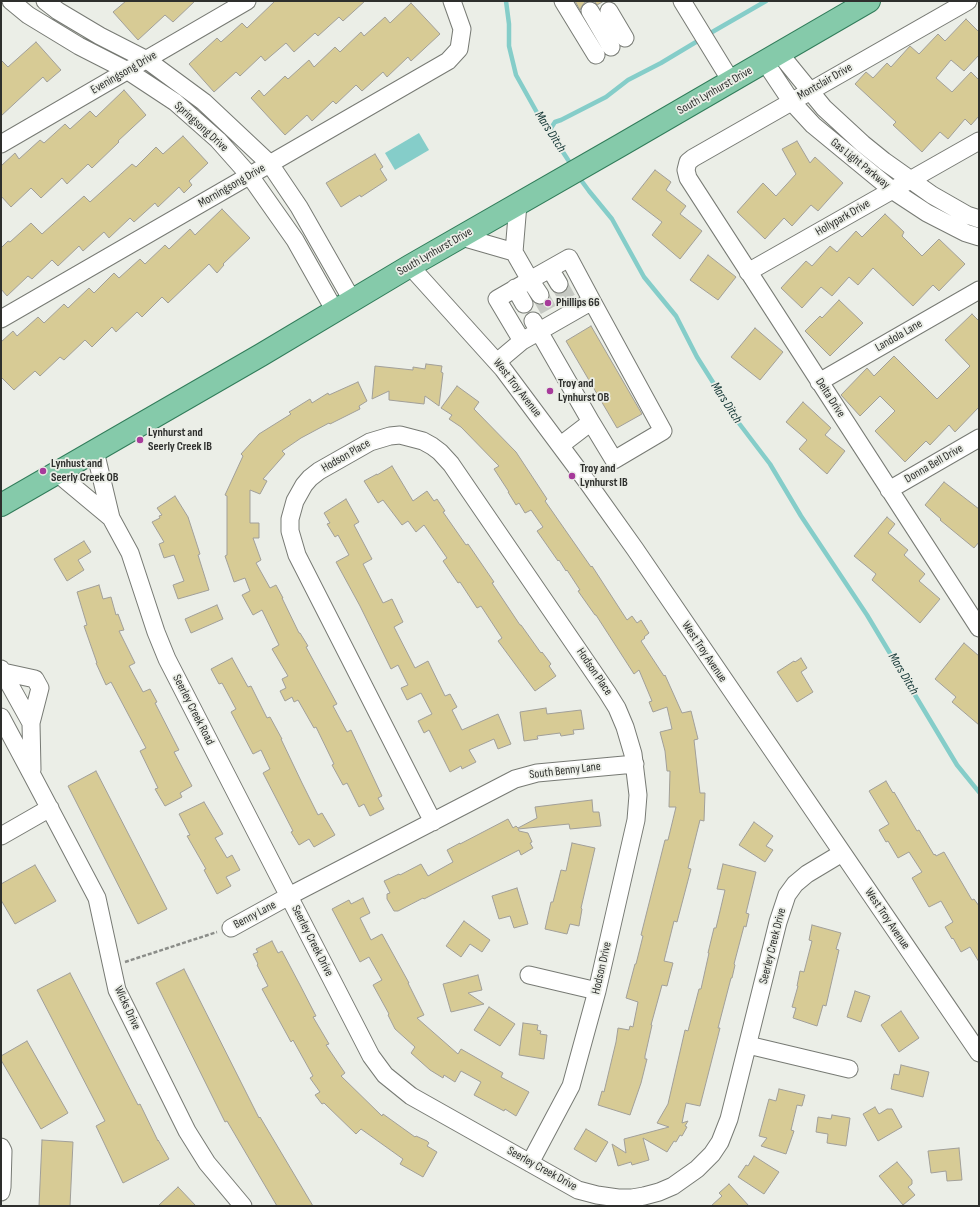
<!DOCTYPE html>
<html>
<head>
<meta charset="utf-8">
<style>
	body { margin:0 }
	#map { position:relative; width:980px; height:1207px; overflow:hidden; background:#ebeee7; font-family:"Sofia Sans Condensed",sans-serif }
	canvas { display:block }
	.frame { position:absolute; inset:0; border:2px solid #2e2f2d; pointer-events:none }
</style>
</head>
<body>
<div id="map">
<canvas width="980" height="1207"></canvas>
<div class="frame"></div>
</div>
<script>
const context = document.querySelector('canvas').getContext('2d');
context.lineJoin = 'round';
function fillPath(path, color) { context.fillStyle = color; context.fill(path, 'evenodd'); }
const shape = rows => new Path2D(rows.map(r => 'M' + r).join(''));
function stroke(path, color, width, dash) { context.strokeStyle = color; context.lineWidth = width; context.lineCap = dash ? 'butt' : 'round'; context.setLineDash(dash || []); context.stroke(path); }
function label(font, color, halo, rows, align = 'center') {
  context.font = font + ' "Sofia Sans Condensed",sans-serif'; context.lineWidth = 3.5; context.setLineDash([]); context.textBaseline = 'middle'; context.strokeStyle = halo; context.fillStyle = color; for (const [text, x, y, turn = 0] of rows) {
    context.save(); context.translate(x, y); context.rotate((+turn || 0) * Math.PI / 180); context.textAlign = isNaN(turn) ? turn : align; if (halo) context.strokeText(text, 0, 0); context.fillText(text, 0, 0); context.restore();
  }
}
const water = shape([
	[419,133,429,150,395,170,385,153]
]);
const stream = shape([
	[506,1,509,24,509,46,516,75,540,118,546,126,572,166],
	[707,35,766,1],
	[551,133,551,128,555,122,561,120,606,97,628,80,661,63,701,39],
	[578,176,589,191,612,219,644,277,676,316,697,357,738,422,770,464,801,516,867,615,957,765,979,792]
]);
const building = shape([
	[126,1,195,1,173,22,165,15,138,40,113,12,126,1],
	[275,1,365,1,343,21,339,17,318,36,315,33,294,52,286,43,265,61,261,56,240,76,236,72,214,92,189,64,217,38,221,42,242,23,247,28,275,1],
	[575,1,604,1,597,5,595,2,590,1,585,2,582,6,580,10,575,1],
	[411,3,440,34,411,61,408,57,387,77,383,72,362,91,356,85,336,104,333,101,312,121,307,115,285,135,251,98,259,90,264,96,285,76,288,79,309,60,314,67,335,47,340,52,361,32,364,36,385,17,390,23,411,3],
	[966,19,979,32,979,55,964,71,951,60,936,78,952,92,971,72,979,80,979,116,971,125,965,119,948,139,940,132,922,152,893,125,896,122,855,84,866,72,873,78,887,63,891,67,910,46,919,54,938,34,945,41,966,19],
	[36,42,61,70,47,82,43,77,1,116,1,60,8,67,36,42],
	[124,90,146,115,118,141,119,142,92,168,88,164,67,184,62,178,41,198,31,188,11,207,1,196,1,166,15,153,19,159,40,140,44,143,65,124,70,129,90,111,96,117,124,90],
	[183,136,208,163,189,181,192,185,184,193,179,187,158,207,155,203,134,222,130,218,109,238,104,232,83,251,79,246,58,266,52,260,32,279,28,276,7,296,1,289,1,248,8,241,10,242,31,223,42,234,84,196,90,202,132,164,136,167,156,147,163,154,183,136],
	[797,141,810,163,815,157,843,183,818,211,811,205,792,226,784,218,765,239,737,212,763,183,776,196,796,174,782,149,797,141],
	[375,154,383,167,380,169,387,180,361,197,360,195,341,207,326,183,375,154],
	[655,170,671,182,666,190,686,206,680,214,702,231,680,259,652,235,662,222,632,199,655,170],
	[222,209,250,238,223,264,224,265,217,273,209,264,168,303,162,297,142,317,137,312,116,332,112,327,92,347,85,340,64,360,60,357,40,376,35,371,14,390,1,377,1,342,13,331,17,336,38,317,44,323,64,304,68,308,89,288,94,293,114,273,119,278,140,259,145,264,165,245,169,249,190,229,195,235,222,209],
	[885,214,904,232,902,236,922,256,939,239,965,264,939,291,933,285,913,306,873,268,858,285,849,277,832,296,821,287,802,308,781,288,806,261,812,266,830,246,837,252,856,231,862,237,885,214],
	[708,255,736,277,718,300,690,280,708,255],
	[839,300,863,323,830,356,805,331,820,316,822,318,839,300],
	[972,314,979,321,979,407,955,432,949,425,930,445,926,441,905,462,875,431,895,411,880,396,860,416,841,395,867,368,874,376,894,356,937,399,970,366,945,340,972,314],
	[591,326,642,414,617,428,566,341,591,326],
	[755,328,783,352,760,380,731,357,755,328],
	[426,364,442,366,441,372,443,373,439,406,425,396,424,404,389,400,389,391,372,399,375,366,413,370,413,367,425,369,426,364],
	[358,382,367,401,359,406,360,409,330,424,329,423,301,438,282,451,285,454,263,479,267,481,260,494,250,490,250,523,259,523,259,538,253,538,261,560,256,563,270,588,276,585,283,598,282,598,299,633,300,633,308,646,306,647,337,704,333,706,347,732,351,730,382,796,378,798,384,809,370,816,364,804,359,807,347,783,343,785,332,765,334,764,316,727,314,728,298,700,294,702,292,697,285,701,280,691,286,688,282,679,288,676,272,649,279,645,262,610,253,615,242,595,250,591,245,578,234,582,225,556,227,555,227,496,225,495,243,456,241,454,259,434,291,414,289,412,310,399,312,403,328,393,329,395,358,382],
	[457,386,479,402,474,409,516,452,547,499,545,501,591,567,592,566,627,620,632,616,637,623,641,620,649,633,644,637,645,638,641,641,664,676,665,675,682,713,691,711,698,739,694,740,700,793,705,793,704,821,700,820,688,868,691,869,677,922,674,921,664,961,673,963,667,986,662,985,651,1025,652,1025,645,1056,645,1059,647,1059,641,1083,630,1115,598,1105,602,1091,604,1092,616,1042,618,1028,629,1030,630,1026,633,1027,638,1002,626,998,635,964,636,964,643,936,641,935,665,840,668,840,676,807,669,807,670,771,667,771,665,751,660,732,672,729,667,707,653,712,649,702,652,701,639,670,634,674,596,615,595,615,578,591,580,590,567,570,566,571,559,560,558,561,537,531,543,527,531,510,525,513,519,503,516,505,508,492,509,492,494,469,499,466,461,427,449,419,452,415,441,408,457,386],
	[803,402,831,428,825,435,845,451,827,474,799,449,807,440,786,422,803,402],
	[392,466,413,501,427,491,434,501,437,499,445,511,443,512,466,545,468,544,494,582,492,583,520,625,521,625,541,653,542,652,551,664,549,666,556,676,535,691,498,641,502,638,481,606,477,608,460,582,458,583,443,561,447,558,424,525,416,532,408,521,402,525,383,500,378,503,364,481,377,474,377,475,392,466],
	[944,482,979,509,979,542,974,548,940,520,941,519,925,505,944,482],
	[175,496,188,517,200,554,198,555,209,590,178,599,173,585,184,581,174,555,164,558,159,544,164,542,152,522,160,518,159,516,162,515,157,508,175,496],
	[346,499,359,522,354,525,372,559,363,564,383,603,392,599,403,622,394,627,415,668,428,661,445,696,450,694,457,707,452,710,462,730,498,714,511,744,498,749,494,739,469,750,476,762,462,769,461,766,450,772,429,730,424,733,418,721,432,714,421,693,407,700,401,688,408,685,398,665,391,669,360,606,336,562,349,555,338,535,335,537,327,524,330,523,324,513,346,499],
	[887,517,895,524,888,533,908,550,904,555,925,574,919,581,940,599,920,623,872,580,876,574,854,556,887,517],
	[84,541,91,552,78,560,84,570,67,581,54,559,84,541],
	[99,585,103,599,111,597,116,615,118,614,124,630,119,631,135,663,129,666,143,692,150,689,157,702,155,703,179,750,174,752,192,786,180,793,182,797,165,806,155,789,158,788,140,751,146,748,111,682,106,685,96,663,97,663,84,626,87,625,77,592,99,585],
	[217,605,223,619,191,633,185,619,217,605],
	[964,643,979,656,979,725,952,702,956,697,935,679,964,643],
	[232,658,248,687,251,686,267,718,270,717,282,739,281,739,302,783,318,815,322,813,335,835,314,847,309,839,299,845,291,832,293,831,263,773,270,769,261,750,253,754,231,712,236,709,222,683,219,684,211,669,232,658],
	[801,658,807,668,801,672,813,692,797,702,777,672,794,661,795,662,801,658],
	[546,708,547,714,581,710,584,729,573,730,574,734,561,736,560,733,537,736,538,739,524,741,520,712,546,708],
	[96,771,167,909,138,924,68,786,96,771],
	[886,781,893,793,894,792,917,831,919,830,934,855,935,854,936,856,944,852,972,900,974,899,979,906,979,962,970,947,961,952,953,938,952,939,945,927,953,922,941,901,929,907,912,878,922,872,909,852,898,858,888,841,886,842,879,830,889,824,869,791,886,781],
	[592,800,593,812,599,812,601,826,570,829,569,824,518,829,519,831,528,833,532,842,530,843,533,848,521,855,519,850,424,899,423,898,398,911,394,911,387,899,387,894,390,893,384,881,399,874,400,875,421,864,428,876,453,862,447,850,460,843,460,844,508,819,513,828,516,826,518,828,537,818,535,807,592,800],
	[204,802,223,834,215,838,227,858,232,855,240,870,226,877,231,886,217,894,204,870,206,869,187,836,190,835,179,814,204,802],
	[754,822,773,836,766,846,773,850,765,862,739,845,754,822],
	[572,843,595,848,581,908,582,909,579,926,570,924,567,934,545,929,551,902,553,902,561,870,566,871,572,843],
	[723,864,756,872,746,913,749,914,746,927,744,926,734,964,735,965,732,978,731,978,718,1028,720,1028,700,1106,686,1103,682,1123,688,1121,685,1126,687,1127,682,1136,680,1135,676,1142,674,1141,667,1152,643,1138,649,1160,632,1165,631,1162,618,1166,612,1144,626,1153,624,1139,669,1127,657,1123,668,1104,685,1030,688,1031,699,989,701,989,709,953,708,953,714,928,716,928,725,890,717,889,723,864],
	[35,865,56,901,15,924,1,900,1,884,35,865],
	[517,888,528,924,514,928,510,916,499,919,492,896,517,888],
	[363,898,370,913,360,918,371,940,382,934,409,983,408,983,424,1015,417,1018,458,1054,461,1049,503,1073,501,1077,529,1092,516,1116,505,1109,504,1111,474,1095,481,1082,461,1071,455,1082,444,1075,443,1078,430,1070,411,1053,415,1047,395,1029,388,1015,389,1014,373,985,382,980,369,957,360,962,332,909,349,900,351,904,363,898],
	[464,921,490,940,482,952,470,944,461,957,446,946,464,921],
	[812,925,841,933,836,949,839,950,826,1006,823,1005,817,1026,793,1018,796,1008,792,1007,798,986,797,986,800,971,804,972,812,941,809,940,812,925],
	[272,941,278,953,282,951,300,985,316,1016,313,1017,329,1044,326,1045,345,1073,341,1076,382,1116,383,1114,415,1137,416,1136,427,1141,429,1143,427,1146,437,1152,423,1177,400,1164,403,1159,361,1129,356,1134,324,1103,322,1104,315,1095,320,1092,310,1078,313,1076,293,1040,291,1042,262,989,268,986,257,965,258,964,253,954,258,952,256,949,272,941],
	[184,969,259,1118,260,1117,313,1206,277,1206,227,1121,225,1122,156,983,184,969],
	[70,973,138,1105,140,1104,158,1141,158,1140,169,1159,123,1183,96,1126,105,1121,37,990,70,973],
	[478,975,482,990,468,993,484,1004,451,1012,443,984,478,975],
	[855,991,870,996,861,1022,847,1017,855,991],
	[489,1007,515,1024,500,1046,474,1030,489,1007],
	[901,1011,919,1038,899,1052,881,1025,901,1011],
	[523,1023,538,1025,537,1030,541,1031,540,1034,547,1035,544,1059,519,1055,523,1023],
	[27,1041,68,1113,41,1129,1,1060,1,1056,27,1041],
	[901,1065,929,1072,923,1097,891,1089,894,1074,899,1075,901,1065],
	[779,1089,805,1095,802,1106,797,1105,791,1130,794,1131,786,1154,761,1146,767,1138,759,1136,769,1099,776,1101,779,1089],
	[875,1107,879,1114,887,1109,892,1109,902,1127,878,1141,863,1114,875,1107],
	[832,1115,850,1118,846,1146,827,1143,828,1134,816,1132,818,1117,831,1119,832,1115],
	[586,1129,608,1142,596,1162,574,1149,586,1129],
	[42,1140,73,1142,70,1206,39,1206,42,1140],
	[959,1148,962,1180,947,1181,946,1171,931,1173,928,1151,959,1148],
	[754,1156,779,1172,764,1194,738,1177,746,1165,748,1166,754,1156],
	[897,1162,912,1180,912,1184,908,1187,915,1195,903,1205,879,1176,897,1162],
	[729,1184,749,1206,711,1206,722,1196,719,1193,729,1184],
	[178,1187,196,1206,158,1206,178,1187]
]);
const minorTunnel = shape([
	[559,284,568,300],
	[540,295,549,311]
]);
const path = shape([
	[125,962,217,932]
]);
const minor = shape([
	[11,1,28,15,79,46,128,71,175,102,218,140,250,176,295,240,335,311],
	[45,1,58,11,100,36,147,60,204,102,270,164,299,207,352,300],
	[563,1,596,55],
	[682,1,731,81],
	[968,1,693,158,688,162,686,170,688,178,979,628],
	[590,11,611,47],
	[609,11,625,38],
	[780,54,824,108,863,144,884,161,932,195,967,215,979,219],
	[765,62,791,101,813,125,892,190,927,213,966,233,979,237],
	[1,144,247,1],
	[518,204,514,252,530,280,497,299,522,341],
	[462,237,514,252],
	[410,266,503,369,588,483,635,549,979,1053],
	[550,269,559,284],
	[748,272,979,141],
	[515,288,524,304],
	[1,319,448,61,459,49,462,29,452,1],
	[533,321,591,422,561,445],
	[497,362,522,341,592,301,569,258,530,280,540,295],
	[819,382,979,290],
	[591,422,614,460,663,431,592,301],
	[95,451,111,518,130,553,156,632,167,659,371,1056,385,1075,411,1096,578,1190,597,1195,618,1198,632,1198,644,1196,659,1192,673,1186,697,1169,712,1154,720,1142,729,1119,735,1095,778,922,787,895,795,884,807,874,842,853],
	[57,473,111,518],
	[889,490,979,438],
	[1,669,31,723,32,770],
	[3,672,35,679,40,688,31,723],
	[1,717,32,775,97,898,117,990,187,1131,207,1163,243,1206],
	[433,822,297,555,290,531,290,519,295,501,304,485,310,478,319,471,370,442,390,436,400,435,423,441,432,446,440,452,451,464,607,692,617,708,625,727,633,754,638,795,636,820,597,991,571,1086,530,1163],
	[1,836,50,808],
	[231,928,289,896,515,779,537,773,635,764],
	[529,975,597,991],
	[748,1045,849,1069],
	[1,1147,3,1151,2,1187,1,1192]
]);
const major = shape([
	[1,505,261,355,410,266,621,145,869,1]
]);
const markers = [
	[548,303,4,"#a73b9b"],
	[550,391,4,"#a73b9b"],
	[140,440,4,"#a73b9b"],
	[43,471,4,"#a73b9b"],
	[572,476,4,"#a73b9b"]
];
const streetNames = [
	["Eveningsong Drive",124,73,-30],
	["Montclair Drive",825,82,-30],
	["South Lynhurst Drive",715,91,-30],
	["Springsong Drive",201,127,42],
	["Gas Light Parkway",860,164,39],
	["Morningsong Drive",232,186,-30],
	["Hollypark Drive",843,218,-30],
	["South Lynhurst Drive",435,252,-30],
	["Landola Lane",899,336,-30],
	["West Troy Avenue",517,388,52],
	["Delta Drive",830,398,57],
	["Hodson Place",346,456,-30],
	["Donna Bell Drive",934,464,-30],
	["West Troy Avenue",704,652,56],
	["Hodson Place",594,672,56],
	["Seerley Creek Road",193,710,63],
	["South Benny Lane",565,771,-7],
	["Benny Lane",255,915,-28],
	["West Troy Avenue",887,919,56],
	["Seerley Creek Drive",312,941,63],
	["Seerley Creek Drive",773,946,-76],
	["Hodson Drive",602,968,-77],
	["Wicks Drive",127,1008,65],
	["Seerley Creek Drive",542,1169,29]
];
const poiNames = [
	["Phillips 66",556,303],
	["Troy and",558,384],
	["Lynhurst OB",558,398],
	["Lynhurst and",148,433],
	["Seerly Creek IB",148,447],
	["Lynhust and",51,464],
	["Seerly Creek OB",51,478],
	["Troy and",580,469],
	["Lynhurst IB",580,483]
];
const waterNames = [
	["Mars Ditch",550,132,57],
	["Mars Ditch",726,403,57],
	["Mars Ditch",903,674,59]
];
fillPath(water, '#85cdc9');
stroke(stream, '#85cdc9', 4.5);
fillPath(building, '#d7cb95');
stroke(building, '#a19f99', 1);
stroke(minorTunnel, '#c5c8c2', 17, [17, 8]);
stroke(minor, '#777a74', 19);
stroke(major, '#317c5a', 24);
stroke(path, '#8b8d89', 2.5, [4, 2]);
stroke(minor, '#fff', 17);
stroke(major, '#85caaa', 22);
for (const [x, y, r, color] of markers) { const dot = new Path2D(); dot.arc(x, y, r, 0, 2 * Math.PI); context.fillStyle = color; context.fill(dot); stroke(dot, '#ebeee7', 1.5); }
label('12px', '#2e2f2d', '#ebeee7', streetNames);
label('bold 12px', '#2e2f2d', '#ebeee7', poiNames, 'left');
label('italic 13px', '#123534', '#ebeee7', waterNames);
</script>
</body>
</html>
